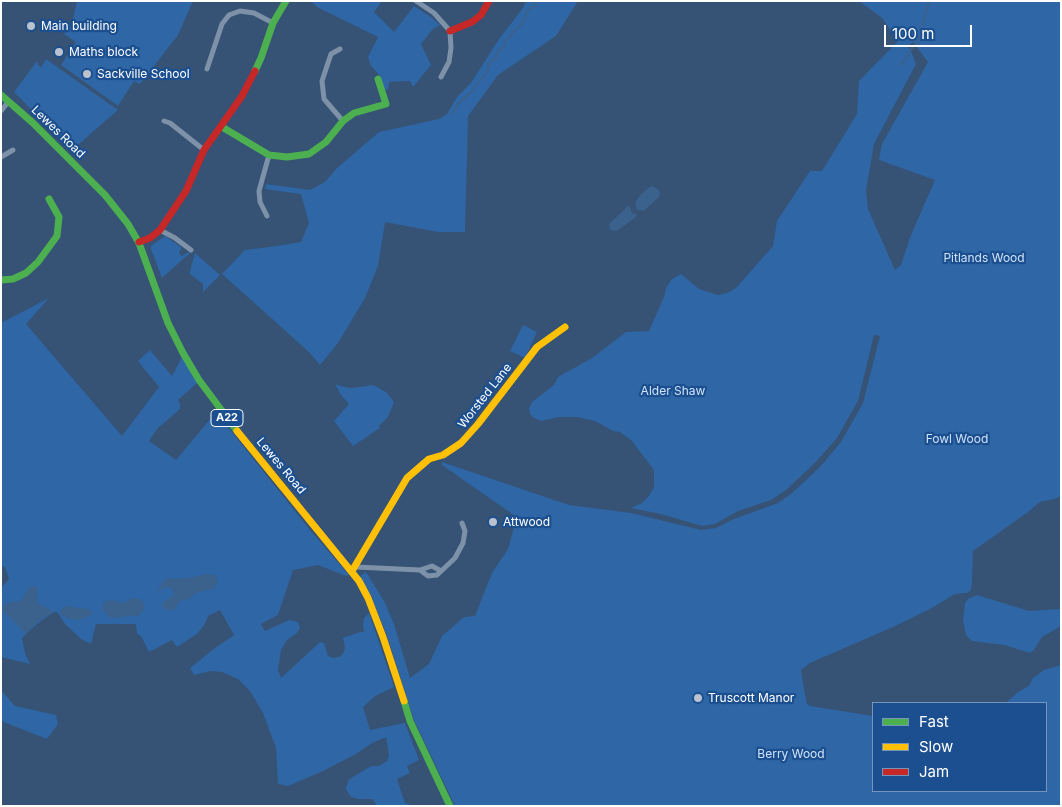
<!DOCTYPE html>
<html>
<head>
<meta charset="utf-8">
<style>
	body { margin:0 }
	#map { position:relative; width:1062px; height:807px; overflow:hidden; background:#365274; font-family:Inter,sans-serif }
	canvas { display:block }
	.frame { position:absolute; inset:0; border:2px solid #fff; pointer-events:none }
	.legend { position:absolute; left:872px; top:702px; width:175px; height:90px; box-sizing:border-box; background:#1b4f8f; border:1px solid #7695bc; margin:0; padding:6px 9px; list-style:none; font-size:15px; color:#fff }
	.legend li { display:flex; align-items:center; gap:10px; height:25px }
	.legend b { width:25px; border:1px solid #7695bc }
	.scale { position:absolute; left:884px; top:25px; width:88px; height:22px; box-sizing:border-box; border:2px solid #fff; border-top:0; padding-left:6px; font-size:15px; line-height:18px; white-space:nowrap; color:#fff; -webkit-text-stroke:4px #1b4f8f; paint-order:stroke }
</style>
</head>
<body>
<div id="map">
<canvas width="1062" height="807"></canvas>
<div class="frame"></div>
<ul class="legend">
<li><b style="height:6px;background:#4caf50"></b>Fast</li>
<li><b style="height:6px;background:#ffc107"></b>Slow</li>
<li><b style="height:6px;background:#c62828"></b>Jam</li>
</ul>
<div class="scale">100 m</div>
</div>
<script>
const context = document.querySelector('canvas').getContext('2d');
context.lineJoin = 'round';
function fillPath(path, color) { context.fillStyle = color; context.fill(path, 'evenodd'); }
const shape = rows => new Path2D(rows.map(r => 'M' + r).join(''));
function stroke(path, color, width, dash) { context.strokeStyle = color; context.lineWidth = width; context.lineCap = dash ? 'butt' : 'round'; context.setLineDash(dash || []); context.stroke(path); }
function label(font, color, halo, rows, align = 'center') {
  context.font = font + ' Inter,sans-serif'; context.lineWidth = 4.5; context.setLineDash([]); context.textBaseline = 'middle'; context.strokeStyle = halo; context.fillStyle = color; for (const [text, x, y, turn = 0] of rows) {
    context.save(); context.translate(x, y); context.rotate((+turn || 0) * Math.PI / 180); context.textAlign = isNaN(turn) ? turn : align; if (halo) context.strokeText(text, 0, 0); context.fillText(text, 0, 0); context.restore();
  }
}
const green = shape([
	[77,1,193,1,178,35,140,84,134,81,118,106,61,65,76,42,64,34,72,23],
	[311,1,382,1,374,12,394,32,414,6,431,17,440,25,433,29,421,44,431,65,413,87,410,81,389,82,388,90,383,89,381,77,371,66,368,57,378,37,317,7],
	[526,1,578,1,556,36,498,75,468,116,465,232,438,232,385,222,378,266,365,298,338,343,320,365,309,352,222,274,245,250,277,246,301,242,309,223,301,194,265,189,266,184,310,190,325,182,336,169,379,132,439,119,447,114,457,97,471,83,499,39,523,8],
	[859,1,1061,1,1061,496,1054,499,1040,502,1028,512,973,551,972,583,971,590,967,593,955,594,932,608,893,627,810,663,801,670,804,690,807,704,810,706,873,716,873,791,1046,791,1046,703,1006,703,1018,692,1029,686,1033,678,1044,670,1061,665,1061,806,455,806,414,720,386,633,371,596,360,576,366,572,384,601,394,624,410,678,429,664,442,636,464,617,475,616,492,573,508,549,515,524,518,518,442,465,442,462,569,505,631,513,701,530,716,528,734,519,778,503,792,493,820,467,841,442,863,403,880,336,874,335,858,401,837,438,815,463,786,490,771,500,738,511,715,524,702,526,661,514,631,508,642,503,649,496,654,487,654,470,631,440,620,432,613,431,595,421,577,417,559,417,541,421,534,418,530,414,529,408,532,402,554,385,558,377,592,358,626,332,649,331,664,297,666,288,672,279,681,274,699,289,718,295,727,293,736,288,773,246,777,221,810,171,822,171,857,114,859,81,898,41,882,18],
	[913,42,928,62,882,144,879,160,935,180,911,235,901,265,895,270,868,209,866,190,874,144,916,64,910,49,907,47],
	[46,59,118,110,72,150,14,92,37,61,38,65,41,67],
	[165,236,181,247,181,249,179,253,182,256,188,252,190,253,162,278,151,249,151,246],
	[195,253,220,275,203,292,203,284,190,274,190,271],
	[49,298,26,324,122,436,159,387,138,361,150,350,172,376,182,357,197,383,178,400,180,404,180,409,157,429,149,441,176,460,216,412,310,530,349,575,346,576,318,565,293,570,278,615,261,624,265,631,289,620,298,622,300,628,297,633,287,640,281,650,278,670,281,678,320,642,324,643,328,656,333,658,339,657,343,654,345,648,343,638,360,632,364,632,363,625,364,618,369,613,394,687,375,696,363,707,370,730,405,723,419,760,407,766,410,773,397,779,405,803,415,806,376,806,375,802,372,799,358,799,351,797,348,793,346,788,348,781,351,778,371,766,379,766,387,761,389,755,386,737,372,743,356,754,323,771,288,786,278,784,276,748,263,713,250,691,238,679,222,672,210,671,194,675,190,668,215,648,234,635,220,610,208,616,205,624,197,634,177,647,172,640,149,652,141,636,137,634,136,624,96,624,91,644,81,639,65,624,57,612,54,612,37,624,22,638,25,653,30,664,1,657,1,588,9,579,5,567,1,566,1,323],
	[523,325,537,332,525,358,510,351],
	[335,384,344,387,352,388,373,385,386,392,394,402,388,417,379,426,380,428,353,446,334,421,349,404,341,395],
	[977,595,1029,611,1061,609,1061,626,1042,637,1034,650,1030,653,1004,645,972,641,966,635,963,620,965,603,968,599],
	[1,690,15,706,56,715,58,724,47,739,1,721]
]);
const water = shape([
	[651,186,658,189,660,192,659,197,644,211,637,210,635,203,637,200,640,195],
	[628,206,630,207,632,213,636,214,636,217,617,231,610,230,609,224],
	[205,574,216,575,218,582,213,589,198,592,187,600,180,601,173,611,163,608,163,602,173,596,174,593,172,588,167,587,157,591,165,579,189,578],
	[33,586,36,587,38,589,37,603,51,610,52,613,36,623,26,634,1,609,4,605,11,602,21,601,29,588],
	[133,598,140,599,143,602,144,608,140,615,113,618,108,616,102,608,104,603,106,601,112,600,122,603],
	[66,606,87,609,91,611,92,614,88,617,79,620,67,618,62,616,60,612,62,609]
]);
const stream = shape([
	[901,65,920,36,929,1],
	[452,114,457,105,470,93,486,73,489,67,488,64,496,58,497,52,504,46,505,41,511,36,512,33,522,24,528,10,536,5,535,1]
]);
const street = shape([
	[416,1,434,13,450,31,451,48,449,62,441,77],
	[340,49,331,54,322,81,324,99,343,121],
	[207,69,222,24,229,15,240,11,254,13,273,23],
	[1,111,9,101],
	[164,121,170,123,204,150],
	[1,157,13,150],
	[267,216,260,202,259,191,269,155],
	[160,230,175,238,191,250],
	[356,567,420,570,428,576,437,575,455,558,463,543,465,531,462,523],
	[420,570,432,566,441,571]
]);
const fast = shape([
	[255,71,261,58,273,23,286,1],
	[1,95,33,123,105,195,128,224,139,243,168,323,183,353,199,380,237,431],
	[222,127,269,155,287,157,309,154,326,142,343,121,354,113,386,104,378,79],
	[1,280,13,279,26,273,38,262,57,236,59,217,49,199],
	[404,701,410,721,450,806]
]);
const slow = shape([
	[237,431,359,581,368,598,383,637,404,701],
	[352,571,407,478,429,459,443,455,461,443,478,424,537,347,565,327]
]);
const jam = shape([
	[450,31,472,22,481,15,489,1],
	[139,242,150,238,160,230,186,191,204,150,242,96,255,71]
]);
const markers = [
	[31,26,5,"#b9c2ce"],
	[59,52,5,"#b9c2ce"],
	[87,74,5,"#b9c2ce"],
	[493,522,5,"#b9c2ce"],
	[698,698,5,"#b9c2ce"]
];
const shields = [
	[227,418,32]
];
const shieldNames = [
	["A22",227,418]
];
const poiNames = [
	["Main building",41,26],
	["Maths block",69,52],
	["Sackville School",97,74],
	["Attwood",503,522],
	["Truscott Manor",708,698]
];
const streetNames = [
	["Lewes Road",58,132,44],
	["Worsted Lane",485,396,-52],
	["Lewes Road",281,466,50]
];
const parkNames = [
	["Pitlands Wood",984,258],
	["Alder Shaw",673,391],
	["Fowl Wood",957,439],
	["Berry Wood",791,754]
];
fillPath(green, '#2f66a5');
fillPath(water, '#3b618d');
stroke(stream, '#3b618d', 2);
stroke(street, '#7d92a8', 5);
stroke(fast, '#4caf50', 7);
stroke(slow, '#ffc107', 7);
stroke(jam, '#c62828', 7);
for (const [x, y, r, color] of markers) { const dot = new Path2D(); dot.arc(x, y, r, 0, 2 * Math.PI); context.fillStyle = color; context.fill(dot); stroke(dot, '#1b4f8f', 2); }
for (const [x, y, w] of shields) { const box = new Path2D(); box.roundRect(x - w / 2, y - 8.5, w, 17, 4); context.fillStyle = '#1b4f8f'; context.fill(box); stroke(box, '#fff', 1); }
label('bold 11px', '#fff', null, shieldNames);
label('12px', '#fff', '#1b4f8f', poiNames, 'left');
label('12px', '#fff', '#1b4f8f', streetNames);
label('12px', '#cfe3fa', '#1b4f8f', parkNames);
</script>
</body>
</html>
